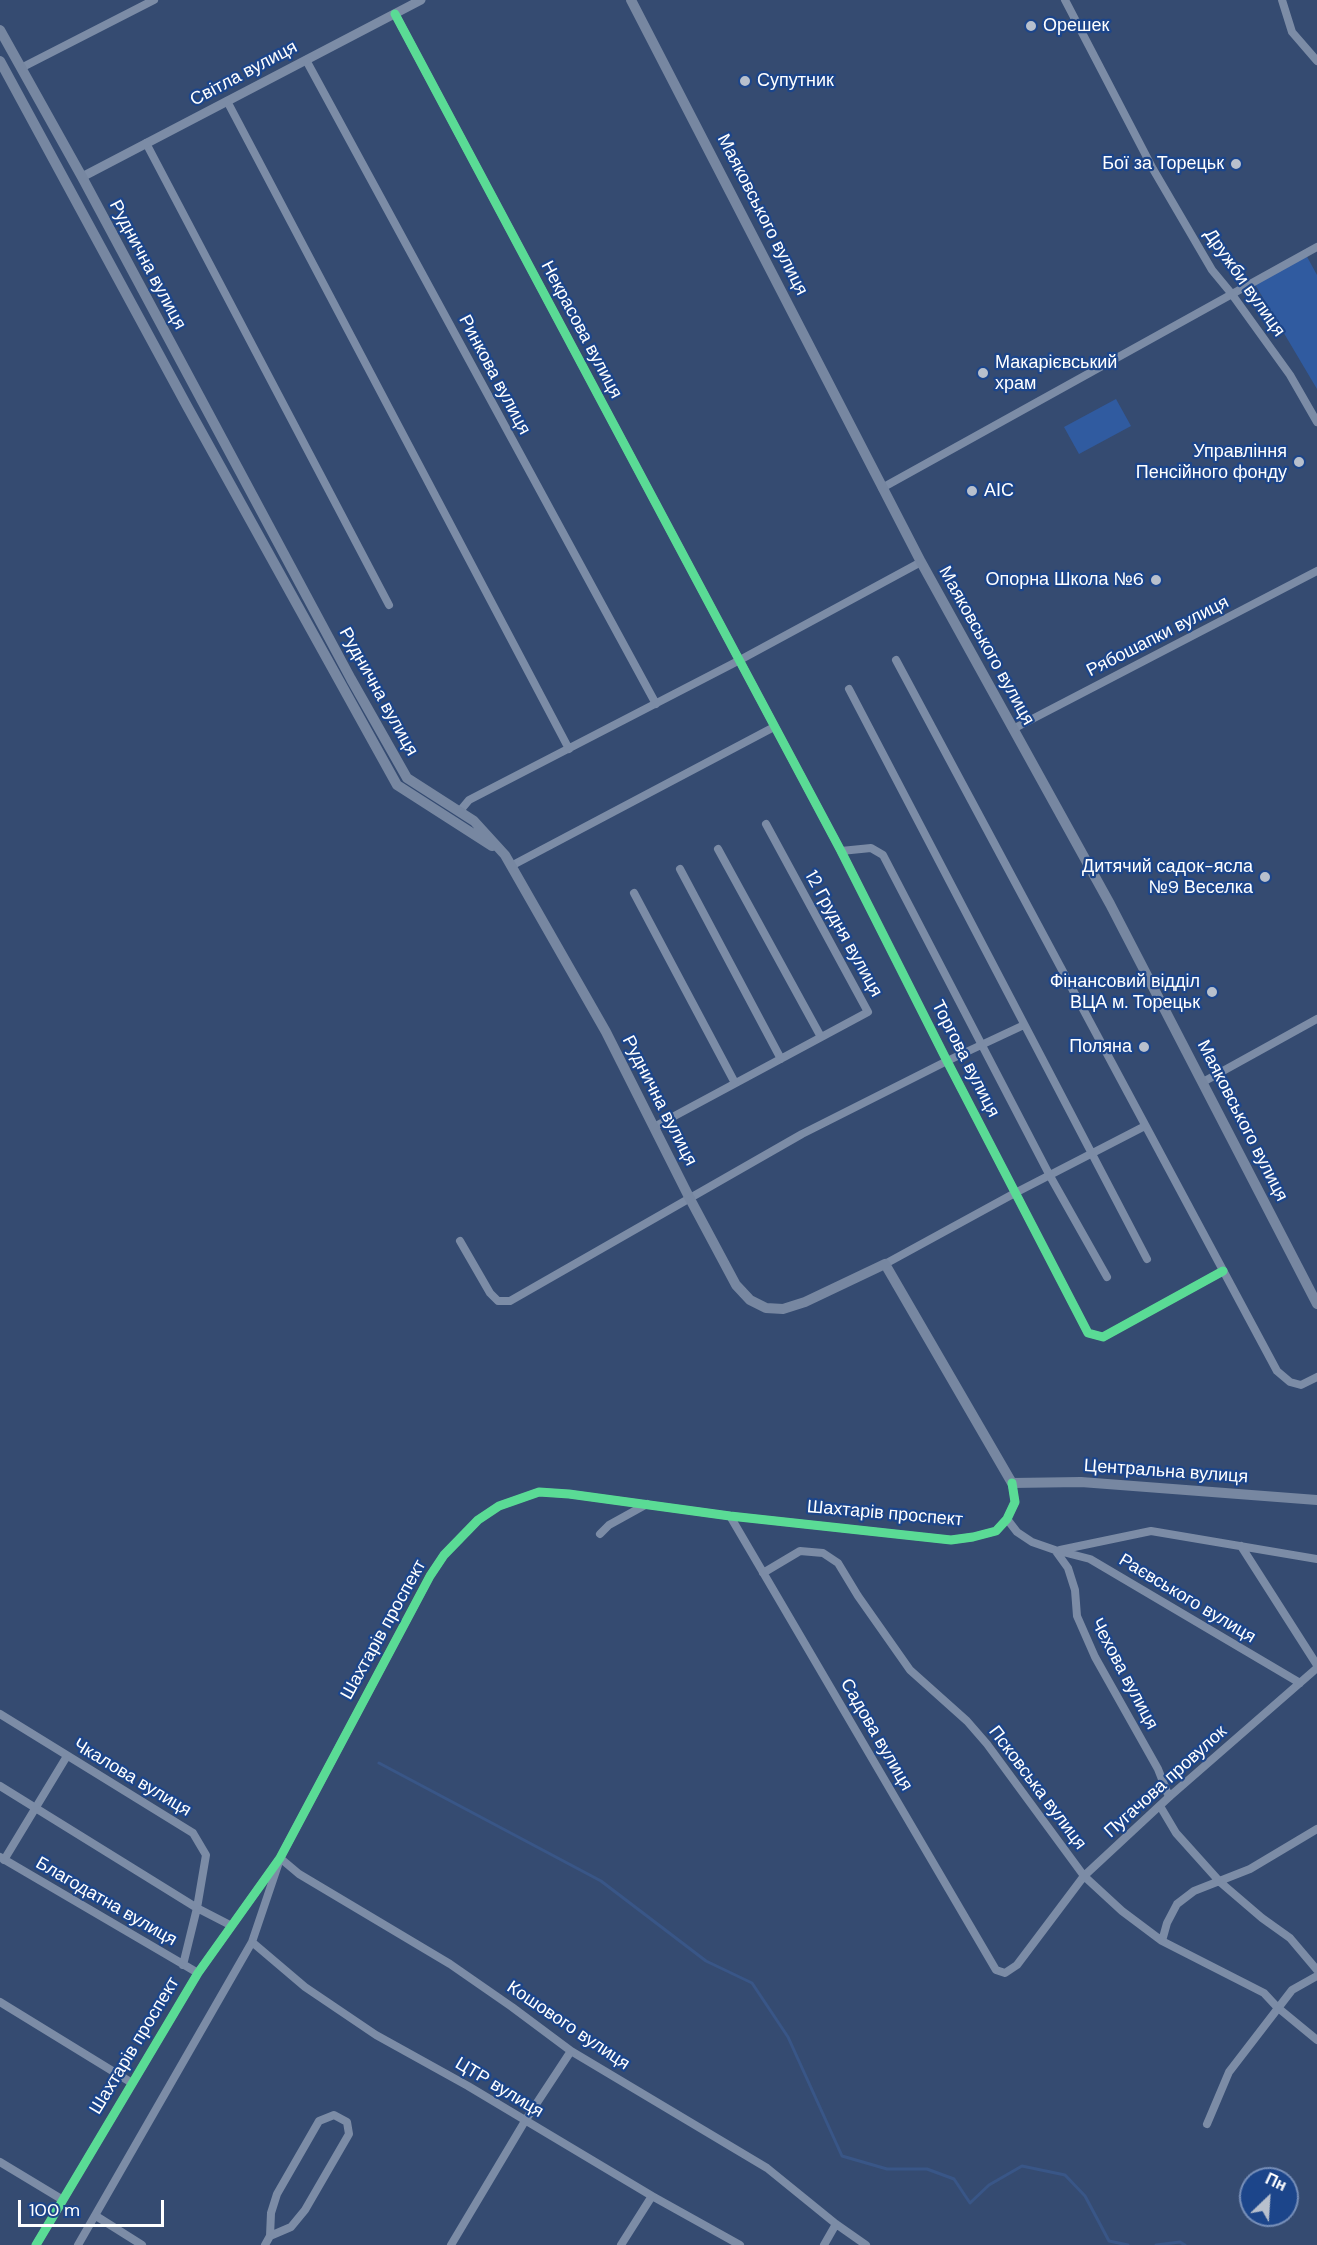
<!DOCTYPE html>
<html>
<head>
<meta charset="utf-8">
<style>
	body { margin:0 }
	#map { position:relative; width:1317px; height:2245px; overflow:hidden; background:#354b71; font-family:"DM Sans",sans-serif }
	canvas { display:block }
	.north { position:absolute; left:1239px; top:2167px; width:60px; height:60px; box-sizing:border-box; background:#1c458a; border:2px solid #778fb9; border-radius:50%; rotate:25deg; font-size:16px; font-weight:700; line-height:24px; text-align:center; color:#fff }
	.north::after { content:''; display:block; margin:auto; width:21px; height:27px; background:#b8c0cd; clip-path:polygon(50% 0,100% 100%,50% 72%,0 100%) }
	.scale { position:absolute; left:18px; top:2200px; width:146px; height:27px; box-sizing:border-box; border:3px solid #fff; border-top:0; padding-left:8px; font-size:18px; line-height:21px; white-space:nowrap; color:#fff; -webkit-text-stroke:4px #1c458a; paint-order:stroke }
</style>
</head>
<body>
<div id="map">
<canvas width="1317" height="2245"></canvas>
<div class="north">Пн</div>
<div class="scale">100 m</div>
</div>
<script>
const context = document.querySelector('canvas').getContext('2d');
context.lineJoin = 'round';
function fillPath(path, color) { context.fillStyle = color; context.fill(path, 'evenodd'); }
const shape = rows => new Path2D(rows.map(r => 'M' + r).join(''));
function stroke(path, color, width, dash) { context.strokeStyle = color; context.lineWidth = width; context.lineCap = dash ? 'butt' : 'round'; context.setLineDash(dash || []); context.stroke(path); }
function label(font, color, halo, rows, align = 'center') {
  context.font = font + ' "DM Sans",sans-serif'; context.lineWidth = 4.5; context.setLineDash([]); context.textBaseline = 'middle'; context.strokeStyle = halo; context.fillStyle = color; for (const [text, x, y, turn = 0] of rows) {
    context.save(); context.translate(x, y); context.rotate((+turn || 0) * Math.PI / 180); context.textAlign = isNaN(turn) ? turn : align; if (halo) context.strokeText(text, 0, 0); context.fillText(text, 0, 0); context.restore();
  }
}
const green = shape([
	[1305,253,1317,275,1317,389,1253,281],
	[1116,399,1131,426,1079,454,1064,427]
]);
const stream = shape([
	[379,1763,601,1881,706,1961,752,1983,788,2037,842,2156,887,2169,927,2169,954,2179,970,2203,989,2185,1022,2166,1065,2175,1085,2196,1109,2241,1128,2245],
	[1156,2245,1180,2242,1185,2245]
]);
const minor = shape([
	[1065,0,1153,169,1212,270,1231,293,1290,375,1317,422],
	[1282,0,1292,32,1317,61],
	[395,14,841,851,947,1061,1088,1333,1103,1337,1223,1271],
	[306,60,656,704],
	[21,68,154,0],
	[227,101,569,749],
	[146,143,389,605],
	[882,488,1317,247],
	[896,660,1277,1371,1290,1382,1301,1385,1317,1377],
	[849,689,1147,1259],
	[1013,729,1317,571],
	[459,812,469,800,738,661,921,562],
	[718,849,821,1037],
	[841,851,871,848,883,855,1050,1176,1107,1277],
	[511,866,774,727],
	[680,869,781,1059],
	[634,893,735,1083],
	[1203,1082,1317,1019],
	[654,1127,868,1012,766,824],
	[460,1241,490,1293,498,1301,510,1301,802,1134,947,1061,1024,1025],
	[885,1264,1015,1193,1145,1126],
	[730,1516,996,1970,1005,1973,1017,1965,1084,1876,1169,1797,1317,1668],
	[1007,1519,1017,1532,1032,1542,1055,1550,1068,1568,1075,1590,1077,1616,1095,1657,1158,1769,1169,1797],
	[600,1534,609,1525,647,1504],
	[1241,1546,1317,1665],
	[1055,1550,1090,1559,1300,1683],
	[1060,1550,1151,1531,1317,1559],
	[763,1573,800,1551,823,1553,838,1563,858,1596,910,1670,967,1721,987,1744,1084,1876,1122,1911,1162,1941,1264,1993,1277,2007,1317,2040],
	[0,1714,193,1833,206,1855,197,1908,183,1965],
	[0,1786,197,1908,230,1925],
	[1160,1806,1176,1833,1220,1882,1262,1918,1290,1938,1317,1970],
	[0,1857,198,1973],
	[280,1858,299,1874,450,1964,512,2007,571,2051,767,2168,836,2224,866,2245],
	[4,1860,67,1756],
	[1162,1941,1167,1923,1177,1904,1194,1891,1250,1869,1317,1829],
	[252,1942,305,1987,376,2035,468,2086,652,2196,740,2245],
	[0,2002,132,2083],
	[1207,2124,1229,2072,1292,1990,1317,1976],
	[0,2162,63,2200],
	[96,2216,142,2245],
	[36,2245,198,1973,280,1858,430,1576,444,1555,478,1520,499,1506,539,1492,569,1494,730,1516,951,1540,973,1537,996,1531,1007,1519,1015,1502,1012,1483],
	[78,2245,252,1942,278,1865],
	[265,2245,270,2236,271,2213,277,2194,319,2121,334,2115,347,2122,349,2134,305,2210,291,2227,270,2236],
	[451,2245,525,2121,571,2051],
	[621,2245,652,2196],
	[824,2245,836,2224]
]);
const tertiary = shape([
	[82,177,421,0]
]);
const secondary = shape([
	[631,0,921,562,1110,904,1317,1304],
	[0,30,82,177,351,679,407,778,474,821,505,855,606,1032,689,1197,736,1285,750,1300,766,1308,783,1309,805,1302,885,1264,1012,1483,1081,1482,1317,1500],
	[0,61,187,406,397,785,492,846]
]);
const cycleway = shape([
	[395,14,841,851,947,1061,1088,1333,1103,1337,1223,1271],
	[36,2245,198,1973,280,1858,430,1576,444,1555,478,1520,499,1506,539,1492,569,1494,730,1516,951,1540,973,1537,996,1531,1007,1519,1015,1502,1012,1483]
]);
const markers = [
	[1031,26,6,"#b8c0cd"],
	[745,81,6,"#b8c0cd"],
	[1236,164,6,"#b8c0cd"],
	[983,373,6,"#b8c0cd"],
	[1299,462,6,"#b8c0cd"],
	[972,491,6,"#b8c0cd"],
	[1156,580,6,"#b8c0cd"],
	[1265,877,6,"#b8c0cd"],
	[1212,992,6,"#b8c0cd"],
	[1144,1047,6,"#b8c0cd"]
];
const poiNames = [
	["Орешек",1043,26,"left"],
	["Супутник",757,81,"left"],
	["Бої за Торецьк",1224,164],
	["Макарієвський",995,363,"left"],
	["храм",995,384,"left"],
	["Управління",1287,452],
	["Пенсійного фонду",1287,473],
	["АІС",984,491,"left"],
	["Опорна Школа №6",1144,580],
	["Дитячий садок-ясла",1253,867],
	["№9 Веселка",1253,888],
	["Фінансовий відділ",1200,982],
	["ВЦА м. Торецьк",1200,1003],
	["Поляна",1132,1047]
];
const streetNames = [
	["Світла вулиця",244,74,-28],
	["Маяковського вулиця",762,215,63],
	["Руднична вулиця",147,265,62],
	["Дружби вулиця",1244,283,55],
	["Некрасова вулиця",581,330,62],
	["Ринкова вулиця",494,375,62],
	["Рябошапки вулиця",1158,637,-27],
	["Маяковського вулиця",986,646,61],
	["Руднична вулиця",378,692,61],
	["12 Грудня вулиця",843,934,61],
	["Торгова вулиця",965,1059,63],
	["Руднична вулиця",659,1101,63],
	["Маяковського вулиця",1242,1121,63],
	["Центральна вулиця",1166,1472,4],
	["Шахтарів проспект",885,1514,5],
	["Раєвського вулиця",1187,1599,31],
	["Шахтарів проспект",384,1630,-61],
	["Чехова вулиця",1124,1674,62],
	["Садова вулиця",876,1735,60],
	["Чкалова вулиця",132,1778,31],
	["Пугачова провулок",1166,1782,-42],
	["Псковська вулиця",1037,1788,53],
	["Благодатна вулиця",106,1902,30],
	["Кошового вулиця",568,2026,34],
	["Шахтарів проспект",135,2046,-59],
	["ЦТР вулиця",499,2088,31]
];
fillPath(green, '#305ba0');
stroke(stream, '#395687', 3);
stroke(minor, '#7c8ca6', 8);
stroke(tertiary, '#7c8ca6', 9);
stroke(secondary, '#7787a1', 10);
stroke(cycleway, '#5adb95', 9);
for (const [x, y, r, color] of markers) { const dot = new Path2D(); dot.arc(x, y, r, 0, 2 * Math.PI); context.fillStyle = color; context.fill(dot); stroke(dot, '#1c458a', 2); }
label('18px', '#fff', '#1c458a', poiNames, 'right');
label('18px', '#fff', '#1c458a', streetNames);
</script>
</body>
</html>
